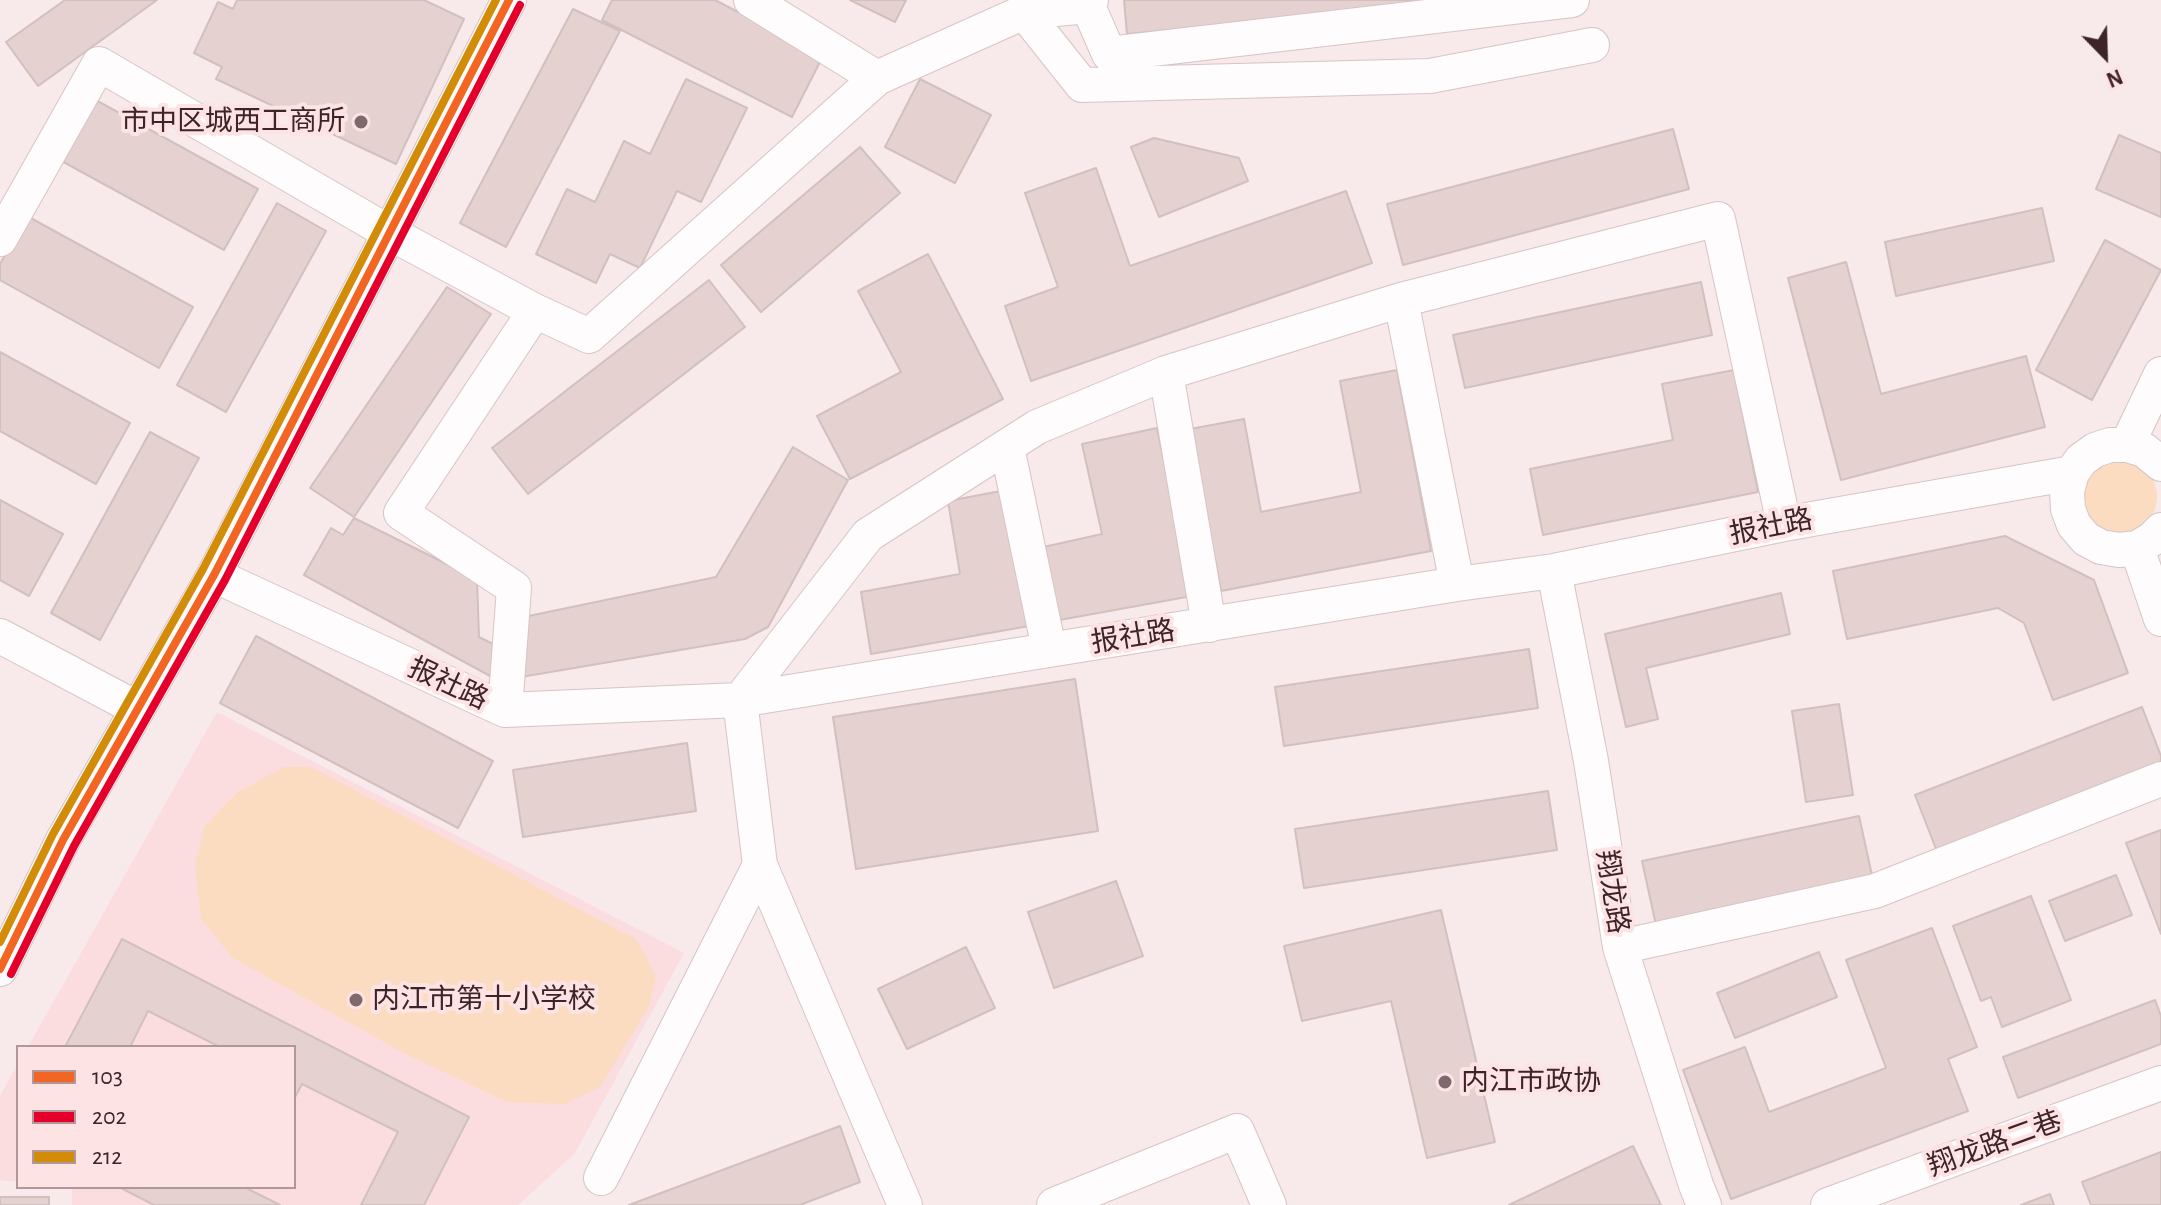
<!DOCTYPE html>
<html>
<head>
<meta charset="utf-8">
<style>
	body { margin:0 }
	#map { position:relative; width:2161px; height:1205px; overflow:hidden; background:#f8e9ea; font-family:"Alegreya Sans",sans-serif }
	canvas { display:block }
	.legend { position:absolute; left:16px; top:1045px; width:280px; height:144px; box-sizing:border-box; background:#fee3e5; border:2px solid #b19799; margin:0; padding:10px 14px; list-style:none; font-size:24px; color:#3d2428 }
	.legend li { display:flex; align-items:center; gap:16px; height:40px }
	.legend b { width:40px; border:2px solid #b19799 }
	.north { position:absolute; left:2065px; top:16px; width:80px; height:80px; -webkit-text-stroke:6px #fee3e5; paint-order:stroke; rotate:157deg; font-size:22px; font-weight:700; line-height:32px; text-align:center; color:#3d2428 }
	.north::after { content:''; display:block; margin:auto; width:28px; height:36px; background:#3d2428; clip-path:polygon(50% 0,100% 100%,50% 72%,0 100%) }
</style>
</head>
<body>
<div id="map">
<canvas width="2161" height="1205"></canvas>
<ul class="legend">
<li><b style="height:10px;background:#f26522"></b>103</li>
<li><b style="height:10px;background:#e4002b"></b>202</li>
<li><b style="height:10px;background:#d28c08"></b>212</li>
</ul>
<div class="north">N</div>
</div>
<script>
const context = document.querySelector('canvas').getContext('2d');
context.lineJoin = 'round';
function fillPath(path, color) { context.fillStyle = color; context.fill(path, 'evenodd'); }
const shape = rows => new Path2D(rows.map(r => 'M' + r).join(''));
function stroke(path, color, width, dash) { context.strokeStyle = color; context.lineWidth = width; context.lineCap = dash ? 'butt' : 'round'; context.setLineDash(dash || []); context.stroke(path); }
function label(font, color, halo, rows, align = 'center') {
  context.font = font + ' "Alegreya Sans","Noto Sans SC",sans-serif'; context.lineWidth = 8; context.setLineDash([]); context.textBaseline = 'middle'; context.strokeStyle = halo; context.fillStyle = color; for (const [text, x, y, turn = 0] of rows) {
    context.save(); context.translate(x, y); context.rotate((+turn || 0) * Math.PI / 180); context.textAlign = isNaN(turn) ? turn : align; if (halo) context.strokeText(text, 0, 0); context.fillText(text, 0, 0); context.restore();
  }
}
const built = shape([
	[217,712,684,953,575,1153,518,1205,72,1205,72,1188,65,1187,294,1187,294,1047,28,1047],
	[18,1064,18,1182,0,1180,0,1096]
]);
const green = shape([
	'2083 497a37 37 0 1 1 74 0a37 37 0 1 1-74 0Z',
	[284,767,311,767,637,940,656,977,649,1006,600,1087,565,1104,507,1102,402,1052,233,958,201,919,195,865,205,826,237,793]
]);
const building = shape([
	[65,0,157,0,38,86,6,42,65,0],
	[237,0,424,0,464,19,396,164,216,79,222,67,194,53,218,2,233,9,237,0],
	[612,0,715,0,823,56,792,117,602,20,612,0],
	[850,0,906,0,895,22,850,0],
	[1124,0,1463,0,1463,2,1127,34,1124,0],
	[573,9,620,31,506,247,460,223,573,9],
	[686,79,747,108,701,202,677,191,640,268,610,254,596,283,536,254,567,189,595,202,624,141,650,154,686,79],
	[920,79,991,115,955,183,885,147,920,79],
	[92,98,258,189,224,250,58,159,92,98],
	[1673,129,1689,189,1403,265,1387,204,1673,129],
	[2119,135,2161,153,2161,217,2096,189,2119,135],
	[1154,138,1239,158,1248,181,1159,217,1131,147,1154,138],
	[860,147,900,193,761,312,721,265,860,147],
	[1096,168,1130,266,1346,191,1372,263,1031,381,1005,306,1058,287,1025,193,1096,168],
	[277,203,326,231,226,412,177,385,277,203],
	[2042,208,2054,261,1896,296,1885,242,2042,208],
	[27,216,193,307,159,368,0,280,0,264,27,216],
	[2105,240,2161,270,2092,400,2036,370,2105,240],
	[928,254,1003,399,850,479,817,416,901,372,858,291,928,254],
	[1846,262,1881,394,2026,356,2045,427,1841,480,1788,278,1846,262],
	[709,280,745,327,528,494,492,448,709,280],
	[1701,282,1712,335,1465,388,1453,335,1701,282],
	[447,287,491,314,354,517,310,488,447,287],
	[0,352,130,423,96,484,0,431,0,352],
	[1397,370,1431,551,1221,591,1190,429,1244,419,1261,512,1361,492,1340,381,1397,370],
	[1734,370,1758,492,1543,535,1530,469,1673,440,1662,384,1734,370],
	[1157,428,1192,596,1054,621,1039,548,1102,534,1082,444,1157,428],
	[150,432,199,458,100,640,51,613,150,432],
	[793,447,848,480,768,627,745,639,521,677,519,618,716,577,793,447],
	[1006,490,1029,626,871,654,861,592,960,574,948,501,1006,490],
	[0,500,63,534,29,596,0,580,0,500],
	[354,518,477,579,479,637,495,645,492,677,304,575,331,528,343,535,354,518],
	[2005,536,2094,580,2128,673,2053,700,2024,623,1998,608,1847,639,1833,571,2005,536],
	[1781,593,1790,634,1646,668,1658,719,1626,727,1605,634,1781,593],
	[256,636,493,761,458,828,220,703,256,636],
	[1529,649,1538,708,1284,746,1275,687,1529,649],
	[1075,679,1098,831,856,869,833,717,1075,679],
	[1839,704,1853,795,1806,802,1792,711,1839,704],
	[2142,707,2161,756,2161,767,1938,854,1915,795,2142,707],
	[687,743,696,811,523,837,513,770,687,743],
	[1548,791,1557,850,1304,888,1295,829,1548,791],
	[1859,816,1873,880,1656,925,1642,861,1859,816],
	[2161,830,2161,934,2126,843,2161,830],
	[2116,875,2132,915,2065,941,2049,901,2116,875],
	[1116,881,1143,956,1054,988,1028,912,1116,881],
	[2031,896,2071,1000,2002,1027,1991,997,1981,1001,1953,926,2031,896],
	[1441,910,1495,1142,1427,1158,1391,1001,1302,1021,1284,946,1441,910],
	[1932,928,1977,1047,1948,1059,1968,1111,1731,1199,1683,1070,1745,1047,1769,1112,1886,1068,1846,960,1932,928],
	[122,939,469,1117,424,1205,361,1205,398,1132,302,1084,294,1099,294,1047,220,1047,148,1011,130,1047,65,1047,122,939],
	[966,947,995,1008,907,1049,878,989,966,947],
	[1819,952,1837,997,1735,1038,1717,993,1819,952],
	[2155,1000,2161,1016,2161,1044,2018,1098,2003,1057,2155,1000],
	[840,1126,860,1182,800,1205,629,1205,840,1126],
	[1633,1146,1661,1205,1509,1205,1633,1146],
	[2161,1152,2161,1205,2091,1205,2082,1182,2161,1152],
	[119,1187,249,1187,248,1189,280,1205,154,1205,119,1187],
	[2050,1194,2054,1205,2021,1205,2050,1194],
	[0,1197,49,1197,49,1205,0,1205,0,1197]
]);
const minor = shape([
	[1088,6,1109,54,1572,0],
	[1024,12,1082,85,1430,76,1592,45],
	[877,78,1024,12,1088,6,1091,0],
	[0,239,99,64,390,233,535,311,589,336,877,78,751,0],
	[1401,300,1457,584],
	[1166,373,1209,625],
	[2127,445,2161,374],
	[1007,447,1049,649],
	[2161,464,2144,450,2127,445,2110,445,2095,450,2081,460,2072,473,2067,491,2068,509,2074,525,2086,539,2101,547,2119,550,2137,548,2152,539,2161,530],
	[2137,548,2161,619],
	[1554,571,1591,761,1620,947,1696,1185,1704,1205],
	[214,575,505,710,740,700,1457,584,1554,571,1784,524,2072,473],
	[0,636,138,709],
	[505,710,514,588,401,513,535,311],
	[760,865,905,1205],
	[1620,947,1875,891,2161,779],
	[0,969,63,840,214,575,509,0],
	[601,1178,760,865,740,700,868,535,1037,427,1166,373,1401,300,1718,219,1784,524],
	[1054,1205,1237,1131,1269,1205],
	[1828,1205,2161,1083]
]);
const bus1 = shape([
	[0,969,63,840,214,575,509,0]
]);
const bus2 = shape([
	[11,974,74,846,225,580,520,5]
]);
const bus3 = shape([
	[0,942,53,834,203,569,496,0]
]);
const markers = [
	[361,122,8,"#7e696c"],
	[356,1000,8,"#7e696c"],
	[1445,1082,8,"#7e696c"]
];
const poiNames = [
	["市中区城西工商所",345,122,"right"],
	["内江市第十小学校",372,1000],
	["内江市政协",1461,1082]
];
const streetNames = [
	["报社路",1771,527,-11],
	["报社路",1133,637,-9],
	["报社路",448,684,25],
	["翔龙路",1612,892,81],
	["翔龙路二巷",1995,1144,-20]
];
fillPath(built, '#fbdcdf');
fillPath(green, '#fbdcc1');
fillPath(building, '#e5d2d0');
stroke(building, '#d2c0bf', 2);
stroke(minor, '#d7c4c6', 36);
stroke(minor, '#fefcfc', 34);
stroke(bus1, '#f26522', 8);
stroke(bus2, '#e4002b', 8);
stroke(bus3, '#d28c08', 8);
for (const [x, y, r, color] of markers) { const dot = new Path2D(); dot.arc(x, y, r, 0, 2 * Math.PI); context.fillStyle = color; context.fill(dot); stroke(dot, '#fee3e5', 3); }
label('28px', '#3d2428', '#fee3e5', poiNames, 'left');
label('28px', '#3d2428', '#fee3e5', streetNames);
</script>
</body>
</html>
